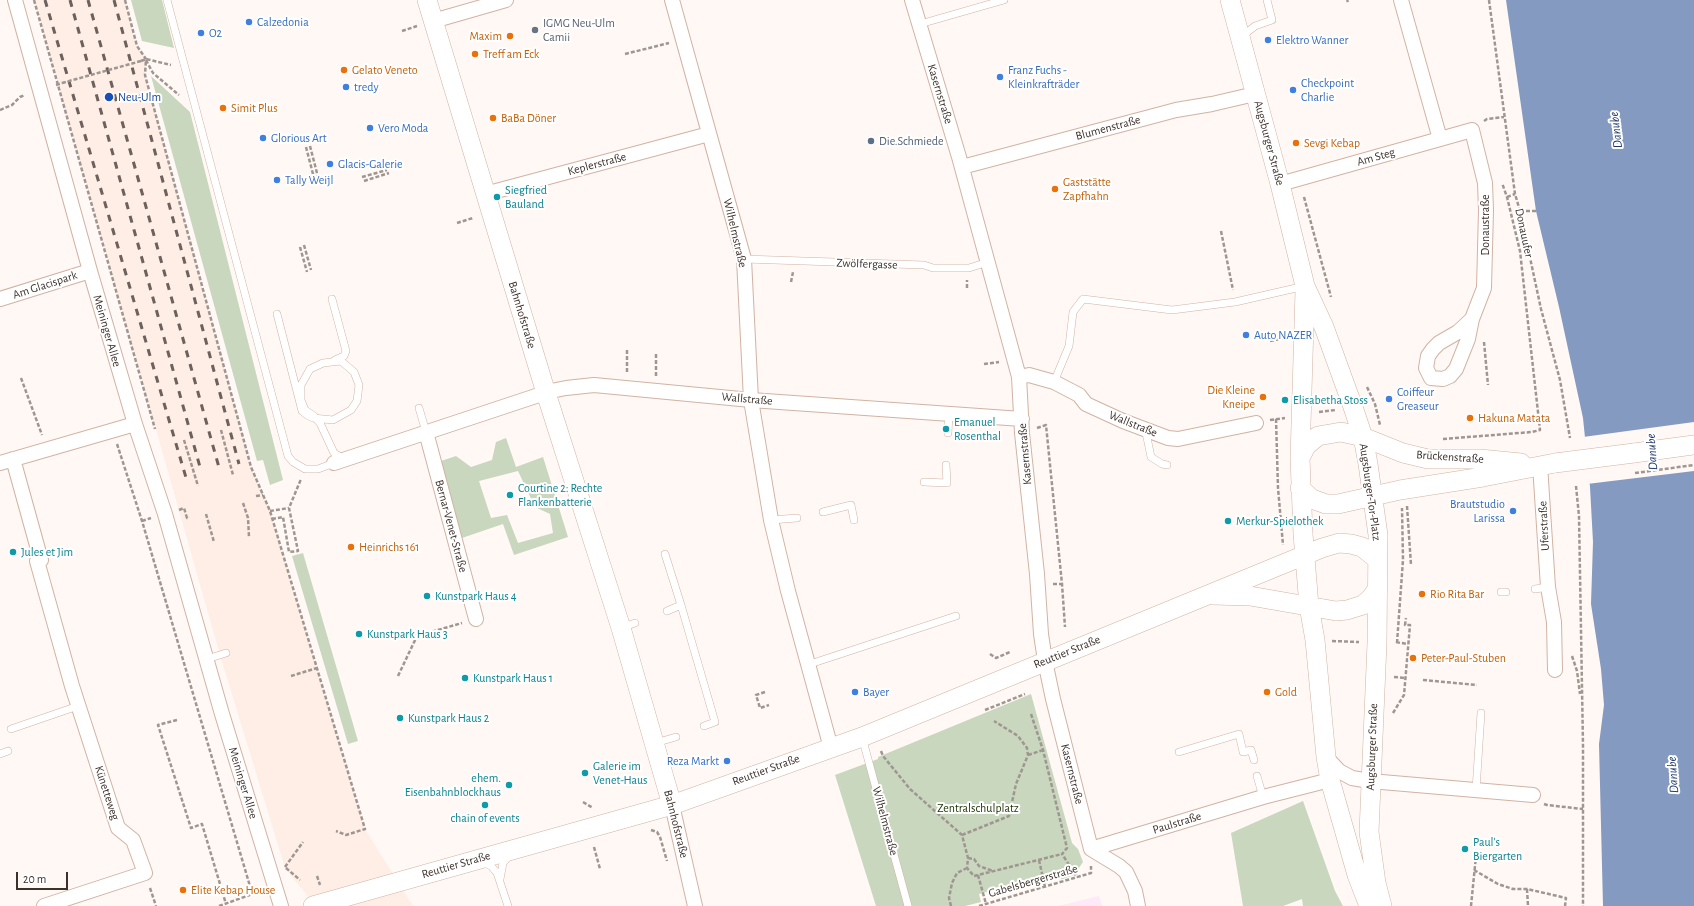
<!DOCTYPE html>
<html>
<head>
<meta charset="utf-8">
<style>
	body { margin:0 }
	#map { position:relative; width:1694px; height:906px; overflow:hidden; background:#fff8f5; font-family:"Alegreya Sans",sans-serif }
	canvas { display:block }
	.scale { position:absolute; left:16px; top:872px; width:52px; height:18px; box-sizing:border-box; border:2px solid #3d312b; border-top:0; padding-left:5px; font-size:12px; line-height:14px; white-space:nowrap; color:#3d312b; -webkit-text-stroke:3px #fff; paint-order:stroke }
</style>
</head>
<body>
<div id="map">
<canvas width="1694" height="906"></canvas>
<div class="scale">20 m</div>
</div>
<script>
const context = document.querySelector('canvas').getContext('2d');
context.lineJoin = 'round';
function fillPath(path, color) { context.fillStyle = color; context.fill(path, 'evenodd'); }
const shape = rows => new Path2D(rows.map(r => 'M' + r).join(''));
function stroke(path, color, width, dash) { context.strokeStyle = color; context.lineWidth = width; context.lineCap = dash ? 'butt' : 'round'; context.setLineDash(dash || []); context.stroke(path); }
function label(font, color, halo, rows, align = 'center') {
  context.font = font + ' "Alegreya Sans",sans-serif'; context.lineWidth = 4; context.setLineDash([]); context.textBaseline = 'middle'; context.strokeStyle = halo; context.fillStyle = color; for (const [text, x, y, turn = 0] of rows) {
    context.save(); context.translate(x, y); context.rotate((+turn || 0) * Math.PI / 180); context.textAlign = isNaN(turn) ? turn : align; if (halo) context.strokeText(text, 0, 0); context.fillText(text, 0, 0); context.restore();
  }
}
const built = shape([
	[34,0,125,0,137,46,146,59,145,75,251,467,270,511,365,829,413,906,316,906,285,868,220,655]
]);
const education = shape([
	[1099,896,1102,906,1058,906,1071,903]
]);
const green = shape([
	[131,0,162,0,174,48,142,41],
	[151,76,190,112,283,480,270,485,263,460,257,461],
	[506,438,516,467,543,457,568,537,514,555,503,524,459,539,438,462,456,456,471,467,492,460,496,442],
	[518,471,535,507,550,514,553,533,518,543,507,515,491,518,479,481],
	[303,553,358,741,348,744,292,556],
	[1031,694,1072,843,1078,849,1083,862,1074,875,1063,879,1047,880,1042,876,979,894,981,902,965,906,876,906,835,775,878,759,878,757],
	[1303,801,1335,891,1343,906,1303,906,1302,899,1283,906,1243,906,1231,833]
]);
const water = shape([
	[1506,0,1694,0,1694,906,1603,906,1599,744,1604,705,1601,669,1591,604,1593,542,1590,487,1583,418,1559,307,1536,211]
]);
const pier = shape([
	[1694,422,1694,471,1587,484,1583,437]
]);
const path = shape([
	[34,0,155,429],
	[125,0,137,46,146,59,145,75,251,467,270,511,365,829,346,835,336,831],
	[1347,0,1348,2],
	[1489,0,1515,194,1520,211,1541,309,1560,380,1570,438],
	[402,31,417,26],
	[625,54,669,43],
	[146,60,153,73,179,95],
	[141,61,146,59,171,65],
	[56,85,62,83],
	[0,110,12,105,20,97,25,95],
	[1484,121,1487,119,1504,117],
	[310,146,318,177],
	[306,147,314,178],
	[362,177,387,170],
	[364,181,389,173],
	[1304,197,1331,297],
	[1507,197,1515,194],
	[1520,211,1536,211],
	[457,223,473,218],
	[1221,231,1233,290],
	[304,245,311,270],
	[300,247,307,272],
	[791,282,793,272],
	[967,288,967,280],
	[1270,341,1286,338],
	[1484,342,1488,385],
	[627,350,627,374],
	[984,364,999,362],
	[656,376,656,352],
	[21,378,42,435],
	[1367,387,1375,404,1380,425],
	[1319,412,1336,410],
	[1276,419,1278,488,1283,545],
	[1270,420,1285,418],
	[1037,428,1046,425,1062,584,1065,627],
	[221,430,233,475],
	[1443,439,1532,432,1540,430,1520,251,1507,197,1502,183],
	[184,440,198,486],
	[117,444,142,521,252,893],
	[1576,486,1579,516,1583,745,1583,906],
	[256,496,263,495],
	[243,503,248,518,249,537],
	[1407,506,1411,565],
	[179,510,184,508,187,518,189,517],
	[270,511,289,508],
	[206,514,214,542],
	[272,519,283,517,289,552,298,551,289,508,301,479],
	[142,521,151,518],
	[1053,584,1062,584],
	[1332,641,1359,642],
	[1396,642,1408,644],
	[1397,643,1403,560,1402,508],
	[990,654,996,658,1010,652],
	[1572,656,1577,671,1580,694],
	[291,676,317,668],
	[398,676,417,636,462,623],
	[1394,677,1405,678],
	[1423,680,1477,685],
	[765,692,756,695,760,708,769,705],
	[985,710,1025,694],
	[1393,713,1404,695,1410,625,1405,625,1406,618],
	[1031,714,1043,750,1067,848,1062,854,1077,877],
	[177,720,158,725,191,828,202,824,226,904],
	[881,751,883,756,910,789,962,835,968,858,967,868,974,876,1062,854],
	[1028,755,1043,750],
	[583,802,593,808],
	[1544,804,1547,805,1583,809],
	[651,830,657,832,660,837,667,861],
	[962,835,1009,816,1016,784,1028,755,1027,748,1018,736,994,721],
	[594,847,600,869],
	[968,858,974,859,979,866,993,871],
	[1039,860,1045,887],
	[285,867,303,842],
	[286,868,300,880],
	[1474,870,1498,884,1513,889,1527,889,1566,898,1565,906],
	[978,875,986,904],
	[317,876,320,885],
	[150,888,156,906],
	[1527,889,1528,906],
	[219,906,261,891],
	[951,906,949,898,952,883,957,873,967,868],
	[979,906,1091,873,1091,866],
	[1471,906,1476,856]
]);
const lane = shape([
	[167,0,288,456,293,462,305,469,318,469,334,463],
	[920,24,1004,0],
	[1241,37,1255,26,1272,20,1267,0],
	[744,259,924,265,933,268,969,268,988,262],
	[332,299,346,351,344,356,335,360],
	[277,314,302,411,307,415,313,418,333,420,351,410,357,401,359,385,354,372,341,361,323,363,310,369,301,385,301,400,305,410,314,416,317,420,320,423,334,453,344,459],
	[1054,382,1069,346,1073,312,1083,299,1172,310,1235,302,1305,286],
	[419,408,426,432],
	[1145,428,1151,457,1162,464,1167,465],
	[948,433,949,414],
	[924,482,947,483,946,465],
	[823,512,851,505,854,520],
	[771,520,797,518],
	[665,554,681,605,667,611],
	[1535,589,1548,587],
	[1501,592,1506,592],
	[681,605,715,722,704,726],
	[621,628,635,623],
	[207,659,226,653],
	[807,665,956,616],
	[11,729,78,706],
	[862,737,908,906],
	[655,743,676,737],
	[1179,752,1239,734,1243,752,1251,750,1254,760],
	[0,754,8,751],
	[1257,776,1263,797],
	[1476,790,1481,713],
	[483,862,491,866,497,873,508,906],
	[500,879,503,863,509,856]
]);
const street = shape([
	[15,0,90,271,135,424,165,514,222,714,281,906],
	[672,0,744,259,751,400,771,520,788,591,831,748],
	[912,0,959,157,1019,377,1022,433,1037,574,1041,634,1045,661,1053,699,1091,849,1119,866,1126,872,1135,891,1138,906],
	[1401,0,1440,139],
	[433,21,506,0],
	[962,167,1176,110,1212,104,1255,94],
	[1280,184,1472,130,1485,183,1486,210,1484,288,1472,319,1468,339,1456,369,1450,376,1443,379,1431,378,1426,368,1428,356,1433,349,1439,343,1458,332,1472,319],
	[485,194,709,134],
	[0,299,90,271],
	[1019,377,1029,375,1054,382,1079,395,1086,404,1123,421,1168,438,1178,439,1256,423],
	[426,432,476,619],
	[13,459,41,560,37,561,72,686,118,828,133,840,145,873,44,906],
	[0,463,135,424],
	[334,463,551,391,566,388,594,385,751,400,1022,419],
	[1540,465,1548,587,1554,622,1555,670],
	[1326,757,1339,771,1352,778,1370,781,1533,795],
	[672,805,695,906],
	[1091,849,1263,797,1330,780]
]);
const secondary = shape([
	[427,0,546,393,621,628,672,805],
	[1230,0,1280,184,1305,286,1324,327,1353,407,1363,437,1368,464,1378,535,1377,643,1369,832,1376,883,1382,906],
	[1305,291,1300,458,1303,534,1309,606,1315,640,1326,757,1330,780,1357,875,1369,906],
	[1634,453,1694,445],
	[1300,458,1306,446,1318,436,1341,432,1363,437,1403,453,1428,459,1480,459,1521,463],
	[1300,488,1312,499,1326,504,1338,504,1400,490,1483,477,1555,463],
	[1213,595,1250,596,1336,611,1347,610,1363,605,1371,598,1378,588],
	[313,906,672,805,862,737,1322,548,1339,543,1351,544,1362,547,1377,559]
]);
const rail = shape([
	[45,0,187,481],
	[70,0,200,467],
	[88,0,220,471],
	[114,0,239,464]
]);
const pathBridge = shape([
	[62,83,141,61],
	[1635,473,1694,465]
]);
const secondaryBridge = shape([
	[1555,463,1634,453]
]);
const markers = [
	[249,22,4,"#3f7fe0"],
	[535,30,4,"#6b7280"],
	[201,33,4,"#3f7fe0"],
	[510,36,4,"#e8710a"],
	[1268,40,4,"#3f7fe0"],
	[475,54,4,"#e8710a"],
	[344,70,4,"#e8710a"],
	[1000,77,4,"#3f7fe0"],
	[346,87,4,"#3f7fe0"],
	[1293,90,4,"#3f7fe0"],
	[109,97,5,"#1a4fb4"],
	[223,108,4,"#e8710a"],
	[493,118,4,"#e8710a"],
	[370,128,4,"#3f7fe0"],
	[263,138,4,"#3f7fe0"],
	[871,141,4,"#5c6f8a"],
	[1296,143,4,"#e8710a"],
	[330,164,4,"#3f7fe0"],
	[277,180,4,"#3f7fe0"],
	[1055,189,4,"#e8710a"],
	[497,197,4,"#0f9aa8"],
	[1246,335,4,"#3f7fe0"],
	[1263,397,4,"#e8710a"],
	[1389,399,4,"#3f7fe0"],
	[1285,400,4,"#0f9aa8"],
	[1470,418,4,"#e8710a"],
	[946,429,4,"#0f9aa8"],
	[510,495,4,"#0f9aa8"],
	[1513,511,4,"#3f7fe0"],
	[1228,521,4,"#0f9aa8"],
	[351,547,4,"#e8710a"],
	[13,552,4,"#0f9aa8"],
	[1422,594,4,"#e8710a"],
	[427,596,4,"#0f9aa8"],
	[359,634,4,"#0f9aa8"],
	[1413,658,4,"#e8710a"],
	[465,678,4,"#0f9aa8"],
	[855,692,4,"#3f7fe0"],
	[1267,692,4,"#e8710a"],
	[400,718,4,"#0f9aa8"],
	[727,761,4,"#3f7fe0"],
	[585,773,4,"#0f9aa8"],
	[509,785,4,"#0f9aa8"],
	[485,805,4,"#0f9aa8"],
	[1465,849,4,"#0f9aa8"],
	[183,890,4,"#e8710a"]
];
const shopNames = [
	["Calzedonia",257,22],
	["O2",209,33],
	["Elektro Wanner",1276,40],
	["Franz Fuchs -",1008,70],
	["Kleinkrafträder",1008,84],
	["Checkpoint",1301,83],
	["Charlie",1301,97],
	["tredy",354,87],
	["Vero Moda",378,128],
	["Glorious Art",271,138],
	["Glacis-Galerie",338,164],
	["Tally Weijl",285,180],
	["Auto NAZER",1254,335],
	["Coiffeur",1397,392],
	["Greaseur",1397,406],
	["Brautstudio",1505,504,"right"],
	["Larissa",1505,518,"right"],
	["Bayer",863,692],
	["Reza Markt",719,761,"right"]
];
const worshipNames = [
	["IGMG Neu-Ulm",543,23],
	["Camii",543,37]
];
const foodNames = [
	["Maxim",502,36,"right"],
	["Treff am Eck",483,54],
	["Gelato Veneto",352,70],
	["Simit Plus",231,108],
	["BaBa Döner",501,118],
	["Sevgi Kebap",1304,143],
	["Gaststätte",1063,182],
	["Zapfhahn",1063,196],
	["Die Kleine",1255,390,"right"],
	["Kneipe",1255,404,"right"],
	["Hakuna Matata",1478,418],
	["Heinrichs 161",359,547],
	["Rio Rita Bar",1430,594],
	["Peter-Paul-Stuben",1421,658],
	["Gold",1275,692],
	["Elite Kebap House",191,890]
];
const streetNames = [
	["Kasernstraße",940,94,73],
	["Blumenstraße",1108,128,-15],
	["Augsburger Straße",1269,143,75],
	["Am Steg",1376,157,-16],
	["Keplerstraße",597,164,-15],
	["Donaustraße",1485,225,-90],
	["Wilhelmstraße",735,233,77],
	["Donauufer",1524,233,78],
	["Zwölfergasse",867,264,2],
	["Am Glacispark",45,285,-18],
	["Bahnhofstraße",522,315,73],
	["Meininger Allee",107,331,74],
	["Wallstraße",747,399,5],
	["Wallstraße",1133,424,22],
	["Kasernstraße",1025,454,-95],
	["Brückenstraße",1450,457,4],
	["Augsburger-Tor-Platz",1370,492,82],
	["Bernar-Venet-Straße",451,526,75],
	["Uferstraße",1544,526,-93],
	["Reuttier Straße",1067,652,-22],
	["Augsburger Straße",1372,747,-88],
	["Reuttier Straße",766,770,-20],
	["Kasernstraße",1072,774,76],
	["Meininger Allee",243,783,73],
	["Künetteweg",107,793,72],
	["Wilhelmstraße",885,821,75],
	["Paulstraße",1177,823,-17],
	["Bahnhofstraße",676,824,76],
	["Reuttier Straße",456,865,-16],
	["Gabelsbergerstraße",1033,881,-16]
];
const transitNames = [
	["Neu-Ulm",118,97]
];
const serviceNames = [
	["Die.Schmiede",879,141]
];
const cultureNames = [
	["Siegfried",505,190],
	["Bauland",505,204],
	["Elisabetha Stoss",1293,400],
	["Emanuel",954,422],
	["Rosenthal",954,436],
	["Courtine 2: Rechte",518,488],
	["Flankenbatterie",518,502],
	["Merkur-Spielothek",1236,521],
	["Jules et Jim",21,552],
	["Kunstpark Haus 4",435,596],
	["Kunstpark Haus 3",367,634],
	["Kunstpark Haus 1",473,678],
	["Kunstpark Haus 2",408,718],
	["Galerie im",593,766],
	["Venet-Haus",593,780],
	["ehem.",501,778,"right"],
	["Eisenbahnblockhaus",501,792,"right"],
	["chain of events",485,818,"center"],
	["Paul's",1473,842],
	["Biergarten",1473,856]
];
const parkNames = [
	["Zentralschulplatz",978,808]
];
const waterNames = [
	["Danube",1616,130,-97],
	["Danube",1652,452,-94],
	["Danube",1673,775,-94]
];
fillPath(built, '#feeee6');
fillPath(education, '#fde9f8');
fillPath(green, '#c8d7bd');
fillPath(water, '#849ac1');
fillPath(pier, '#fff8f5');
stroke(lane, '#d1b3a3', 8);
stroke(street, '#d1b3a3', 16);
stroke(secondary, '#d1b3a3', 20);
stroke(path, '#9f9691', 2.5, [4, 2]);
stroke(lane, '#fff', 7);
stroke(street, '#fff', 14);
stroke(secondary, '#fff', 19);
stroke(rail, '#6c615c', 3, [7, 7]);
stroke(secondaryBridge, '#d1b3a3', 20, []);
stroke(pathBridge, '#9f9691', 2.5, [4, 2]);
stroke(secondaryBridge, '#fff', 19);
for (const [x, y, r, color] of markers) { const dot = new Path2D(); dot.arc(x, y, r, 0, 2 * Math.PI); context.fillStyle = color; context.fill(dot); stroke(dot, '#fff', 1.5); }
label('12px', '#366cbe', '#fff', shopNames, 'left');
label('12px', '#5b616d', '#fff', worshipNames, 'left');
label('12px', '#c56008', '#fff', foodNames, 'left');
label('12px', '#3d312b', '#fff', streetNames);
label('12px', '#164399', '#fff', transitNames, 'left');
label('12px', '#4e5e75', '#fff', serviceNames, 'left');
label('12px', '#0d838f', '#fff', cultureNames, 'left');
label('12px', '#223708', '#fff', parkNames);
label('italic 13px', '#1f396b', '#fff', waterNames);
</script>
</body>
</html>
